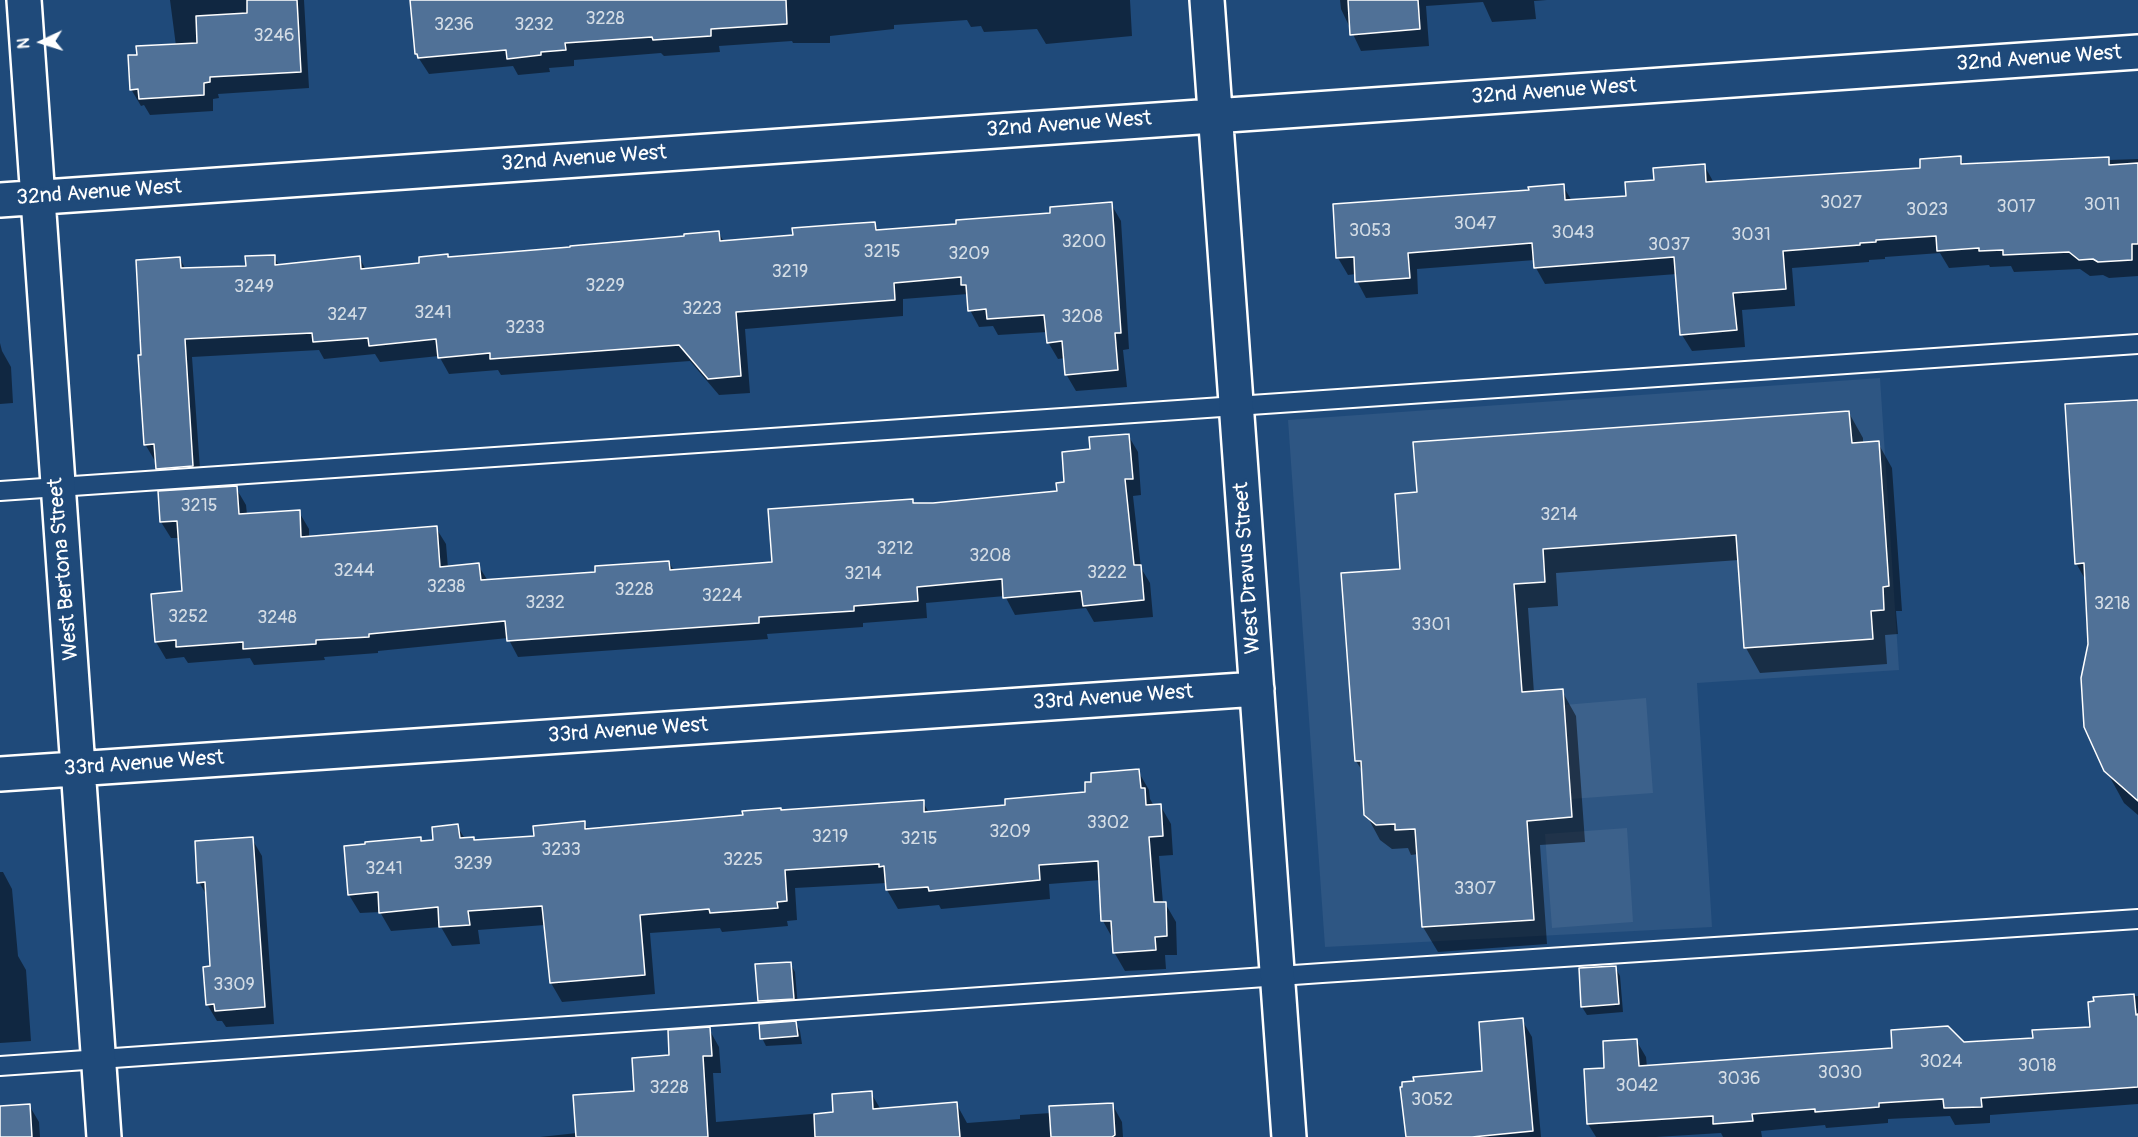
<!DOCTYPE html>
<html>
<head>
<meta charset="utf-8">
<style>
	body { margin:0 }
	#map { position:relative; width:2138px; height:1137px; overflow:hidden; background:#1f4a7a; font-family:Pangolin,sans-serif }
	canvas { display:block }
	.north { position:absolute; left:12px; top:12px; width:60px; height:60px; -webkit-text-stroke:4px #1f4a7a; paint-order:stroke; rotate:266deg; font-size:16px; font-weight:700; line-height:24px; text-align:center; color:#fff }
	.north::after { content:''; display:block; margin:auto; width:21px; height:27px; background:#fff; clip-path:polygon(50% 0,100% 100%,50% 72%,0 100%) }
</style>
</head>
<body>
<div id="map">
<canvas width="2138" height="1137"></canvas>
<div class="north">N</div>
</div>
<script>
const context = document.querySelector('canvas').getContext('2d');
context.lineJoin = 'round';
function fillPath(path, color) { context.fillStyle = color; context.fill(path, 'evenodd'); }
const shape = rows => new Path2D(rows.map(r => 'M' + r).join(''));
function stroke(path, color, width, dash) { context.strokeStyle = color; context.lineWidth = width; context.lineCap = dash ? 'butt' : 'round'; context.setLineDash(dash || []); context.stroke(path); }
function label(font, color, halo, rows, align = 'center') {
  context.font = font + ' Pangolin,sans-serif'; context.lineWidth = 6; context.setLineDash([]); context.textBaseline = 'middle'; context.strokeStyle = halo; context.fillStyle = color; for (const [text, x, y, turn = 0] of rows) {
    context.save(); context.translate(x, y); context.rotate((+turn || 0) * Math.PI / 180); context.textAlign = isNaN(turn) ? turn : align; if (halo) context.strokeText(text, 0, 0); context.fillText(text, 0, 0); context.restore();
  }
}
const built = shape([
	[1880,378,1899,670,1697,683,1712,927,1325,947,1288,420]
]);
const green = shape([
	[1646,698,1653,793,1571,799,1564,705],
	[1627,828,1633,922,1552,928,1545,834]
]);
const shadow = shape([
	[170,0,304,0,309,88,218,94,219,98,213,99,213,111,150,115,144,105,141,106,131,89,139,56,176,46],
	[412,0,1130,0,1132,36,1046,44,1037,29,984,32,981,26,971,27,967,20,894,25,894,29,830,36,830,43,793,43,792,41,719,46,720,52,664,56,661,53,574,60,574,66,549,68,550,72,518,75,513,66,429,74,416,54],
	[1340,0,1547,0,1534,1,1536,19,1492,22,1483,2,1426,6,1429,46,1361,51,1341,9],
	[1960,158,1964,165,2138,159,2138,276,2109,278,2103,275,2090,276,2080,269,2014,272,2011,266,1990,267,1989,265,1949,268,1940,253,1885,257,1885,259,1869,260,1869,262,1792,268,1795,306,1742,310,1745,347,1692,351,1682,335,1677,274,1545,284,1536,268,1535,260,1417,269,1418,294,1366,298,1357,281,1356,274,1348,275,1338,258,1530,192,1563,186,1572,201,1627,197,1655,181,1704,165,1714,183,1922,169],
	[1111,204,1121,221,1129,349,1123,350,1127,387,1076,391,1066,374,1065,358,1058,359,1048,342,1047,332,998,335,993,326,979,327,970,310,968,294,903,299,903,316,745,329,750,393,719,395,690,361,501,375,498,370,449,374,439,356,380,362,375,354,324,359,319,350,192,357,201,483,167,485,158,469,157,461,155,461,145,444,142,356,180,259,186,270,247,267,274,256,279,266,359,257,366,270,421,265,448,258,572,249,719,233,724,242,794,236,874,223,879,231,958,225,1052,214],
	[0,343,2,351,11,367,13,403,0,404],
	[2138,401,2138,815,2124,803,2106,770,2090,644,2086,581,2076,563],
	[1849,413,1863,438,1863,444,1878,443,1892,468,1902,611,1896,611,1898,634,1885,635,1887,664,1760,673,1746,648,1739,560,1556,573,1558,606,1528,608,1534,693,1562,691,1576,716,1585,842,1540,845,1547,944,1438,952,1423,927,1418,854,1411,855,1408,848,1392,849,1380,840,1366,814,1363,772,1356,761,1418,493],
	[1128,435,1138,452,1141,495,1133,496,1141,568,1150,583,1153,617,1094,622,1086,608,1015,615,1005,596,926,603,927,618,863,623,863,627,767,634,768,639,518,657,508,638,378,651,378,653,324,657,325,660,254,665,250,658,188,663,184,657,166,659,156,642,184,592,180,538,171,538,161,522,236,488,246,505,247,515,299,512,309,529,309,538,436,528,446,544,448,568,478,565,488,581,597,574,669,562,674,571,774,563,912,501,914,504,934,504,1058,493,1092,451],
	[1138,771,1149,790,1150,799,1154,806,1160,805,1171,824,1173,855,1159,856,1163,903,1165,903,1176,922,1177,955,1165,955,1166,969,1125,971,1114,952,1114,941,1103,921,1101,880,1049,884,1050,899,941,909,939,905,898,909,887,890,887,883,795,888,797,920,787,921,788,926,722,932,720,928,650,933,655,994,562,1002,551,983,545,925,478,930,480,944,452,946,441,927,391,931,380,912,360,913,349,895,420,839,422,842,435,841,457,826,465,839,473,838,475,841,536,837,584,822,588,830,744,817,781,811,923,802,929,813,1007,806,1087,794],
	[252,839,262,856,274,1024,226,1027,222,1021,217,1021,207,1004,212,968,207,896,199,882],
	[0,872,3,872,12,889,18,956,26,970,31,1041,0,1043],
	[790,963,795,972,798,1007,764,1009,759,1001,757,966],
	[1615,967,1620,976,1623,1012,1587,1015,1582,1007],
	[2138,996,2138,1104,1990,1115,1990,1123,1955,1125,1950,1116,1888,1119,1888,1123,1826,1128,1825,1125,1761,1131,1762,1137,1723,1137,1721,1133,1656,1137,1596,1137,1588,1124,1606,1069,1636,1040,1646,1057,1647,1067,2034,1040,2092,1029,2095,999],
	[1522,1020,1532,1037,1541,1137,1407,1137,1484,1072],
	[796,1023,800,1031,802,1044,766,1046,762,1038],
	[709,1029,719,1047,721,1073,713,1073,716,1122,835,1112,871,1093,881,1110,956,1103,967,1123,1020,1119,1020,1115,1051,1113,1112,1104,1122,1122,1123,1137,540,1137,577,1133,635,1092,671,1056],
	[29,1105,39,1122,40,1137,0,1137,0,1107]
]);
const building = shape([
	[247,0,297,0,301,72,210,77,210,82,204,83,204,95,139,99,138,89,130,90,128,55,137,55,136,46,197,43,196,16,247,13,247,0],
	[410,0,786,0,787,24,711,29,711,36,653,40,652,37,565,43,566,50,541,52,541,55,507,59,506,50,418,58,417,54,415,54,410,0],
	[1348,0,1418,0,1420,29,1350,35,1348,0],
	[1961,156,1961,164,2109,157,2109,165,2138,163,2138,244,2132,244,2132,260,2098,262,2093,259,2079,260,2069,252,2003,255,2003,250,1979,251,1979,248,1937,251,1936,236,1876,240,1876,242,1860,243,1860,245,1783,251,1786,289,1733,293,1737,330,1680,335,1674,257,1534,268,1532,243,1408,253,1410,278,1355,282,1354,257,1336,258,1333,204,1529,190,1528,187,1564,184,1565,200,1626,196,1625,182,1654,180,1653,168,1705,164,1706,182,1920,168,1920,159,1961,156],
	[1112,202,1121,333,1115,333,1118,370,1065,375,1062,341,1047,343,1044,315,987,319,986,309,968,311,966,285,961,285,961,277,894,283,895,300,736,312,741,376,708,379,679,345,490,359,490,353,438,358,436,339,369,346,368,338,313,342,312,333,185,339,193,466,156,469,154,444,144,445,138,355,141,355,136,260,180,257,181,268,246,266,245,256,275,255,275,265,360,256,361,269,419,263,419,257,448,254,448,257,570,247,570,246,684,236,684,234,719,231,720,241,793,235,792,228,845,224,875,222,876,230,956,224,956,220,1050,213,1050,207,1112,202],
	[2138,400,2138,801,2104,771,2084,727,2081,678,2088,644,2084,563,2075,564,2065,404,2138,400],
	[1849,411,1852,443,1879,441,1889,586,1883,587,1884,610,1871,611,1873,639,1744,648,1736,535,1543,549,1545,582,1514,584,1522,692,1563,689,1572,817,1527,821,1534,920,1422,927,1415,829,1395,830,1395,824,1376,825,1364,815,1361,761,1355,761,1341,573,1400,569,1395,494,1417,492,1413,442,1849,411],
	[1129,434,1133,479,1125,479,1134,565,1141,565,1144,600,1083,606,1081,591,1003,598,1002,579,917,587,918,601,854,606,854,611,759,617,759,623,507,641,505,621,369,634,369,637,316,640,316,644,243,649,243,642,176,647,176,640,155,642,151,594,182,591,177,521,160,522,158,491,237,486,239,514,300,510,301,537,437,526,440,567,479,563,481,580,595,572,595,566,669,561,670,570,772,562,768,509,913,499,913,503,933,503,1057,491,1056,483,1064,482,1062,452,1090,449,1089,437,1129,434],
	[1139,769,1141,788,1145,788,1146,805,1161,804,1163,836,1149,837,1154,902,1166,902,1167,936,1155,937,1156,950,1113,953,1111,921,1101,921,1098,861,1039,865,1040,880,929,891,928,887,886,890,884,866,879,867,879,864,785,870,787,901,777,902,778,908,710,913,709,909,640,915,645,975,550,983,542,906,468,911,470,925,439,927,438,907,379,913,378,892,348,895,344,846,365,844,365,842,421,837,421,841,433,840,432,827,458,824,460,838,474,837,474,840,534,836,533,826,585,821,585,829,743,815,742,811,781,808,781,810,924,800,924,812,1005,805,1005,799,1085,792,1085,782,1091,782,1091,773,1139,769],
	[253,837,265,1007,215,1011,214,1004,206,1005,203,967,210,966,205,882,197,883,195,841,253,837],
	[791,962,794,999,758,1001,755,964,791,962],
	[1616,966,1619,1004,1581,1007,1579,968,1616,966],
	[2134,994,2136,1015,2138,1014,2138,1087,1981,1098,1982,1107,1944,1108,1943,1099,1879,1103,1879,1107,1815,1112,1815,1109,1752,1114,1753,1121,1713,1124,1713,1116,1587,1124,1584,1069,1604,1068,1603,1041,1637,1039,1639,1066,1892,1048,1891,1030,1948,1026,1964,1042,2033,1038,2032,1030,2090,1027,2088,1002,2094,1001,2093,997,2134,994],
	[1523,1018,1533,1131,1472,1137,1406,1137,1400,1087,1402,1087,1402,1082,1414,1081,1413,1077,1482,1071,1479,1022,1523,1018],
	[796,1021,798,1036,760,1039,759,1024,796,1021],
	[710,1027,712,1056,703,1056,708,1137,576,1137,573,1095,634,1091,632,1058,669,1055,668,1030,710,1027],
	[872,1091,873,1109,957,1102,960,1137,815,1137,814,1114,833,1112,832,1094,872,1091],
	[1113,1103,1115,1135,1112,1137,1051,1137,1049,1106,1113,1103],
	[30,1104,32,1137,0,1137,0,1106,30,1104]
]);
const service = shape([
	[0,491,2138,344],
	[0,1066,1322,973,2138,919]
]);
const minor = shape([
	[24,0,104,1137],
	[1207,0,1289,1137],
	[0,200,2138,52],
	[0,774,1257,689]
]);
const numberNames = [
	["3228",605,19],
	["3236",454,25],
	["3232",534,25],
	["3246",274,36],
	["3027",1841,203],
	["3011",2102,205],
	["3017",2016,207],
	["3023",1927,210],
	["3047",1475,224],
	["3053",1370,231],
	["3043",1573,233],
	["3031",1751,235],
	["3200",1084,242],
	["3037",1669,245],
	["3215",882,252],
	["3209",969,254],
	["3219",790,272],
	["3229",605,286],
	["3249",254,287],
	["3223",702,309],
	["3241",433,313],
	["3247",347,315],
	["3208",1082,317],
	["3233",525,328],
	["3215",199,506],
	["3214",1559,515],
	["3212",895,549],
	["3208",990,556],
	["3244",354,571],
	["3222",1107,573],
	["3214",863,574],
	["3238",446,587],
	["3228",634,590],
	["3224",722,596],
	["3232",545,603],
	["3218",2112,604],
	["3252",188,617],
	["3248",277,618],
	["3301",1431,625],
	["3302",1108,823],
	["3209",1010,832],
	["3219",830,837],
	["3215",919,839],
	["3233",561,850],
	["3225",743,860],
	["3239",473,864],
	["3241",384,869],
	["3307",1475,889],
	["3309",234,985],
	["3024",1941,1062],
	["3018",2037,1066],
	["3030",1840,1073],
	["3036",1739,1079],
	["3042",1637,1086],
	["3228",669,1088],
	["3052",1432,1100]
];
const streetNames = [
	["32nd Avenue West",2039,59,-4],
	["32nd Avenue West",1554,92,-4],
	["32nd Avenue West",1069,125,-4],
	["32nd Avenue West",584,159,-4],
	["32nd Avenue West",99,193,-4],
	["West Dravus Street",1248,568,-94],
	["West Bertona Street",64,569,-95],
	["33rd Avenue West",1113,698,-4],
	["33rd Avenue West",628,731,-4],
	["33rd Avenue West",144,764,-4]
];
fillPath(built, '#2e5683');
fillPath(green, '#3c618b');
fillPath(shadow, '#0007');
fillPath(building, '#507197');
stroke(building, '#fff', 1.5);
stroke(service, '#fff', 22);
stroke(minor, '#fff', 38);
stroke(service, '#1f4a7a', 18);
stroke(minor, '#1f4a7a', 33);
label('18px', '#d3dce5', null, numberNames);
label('21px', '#fff', '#1f4a7a', streetNames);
</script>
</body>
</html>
